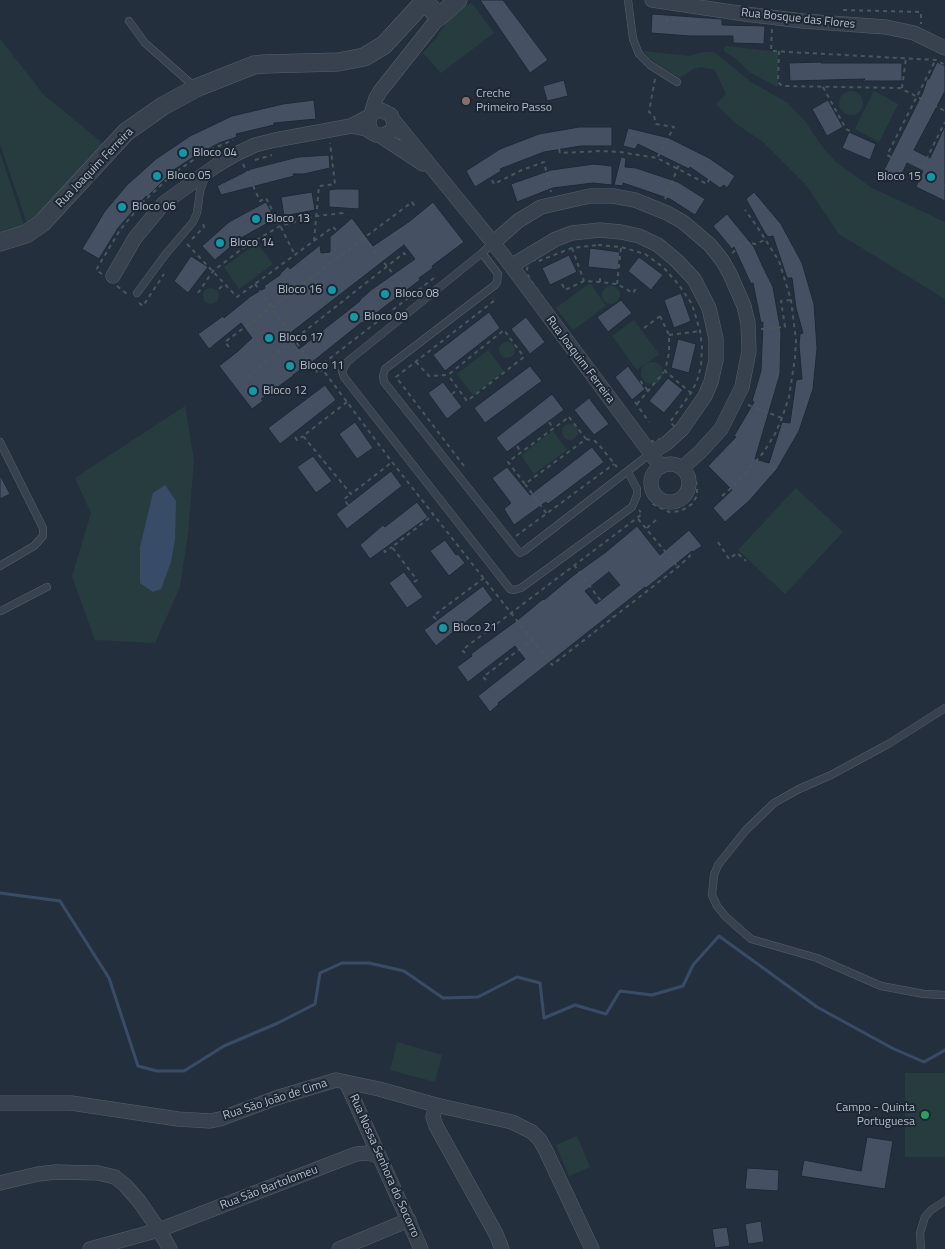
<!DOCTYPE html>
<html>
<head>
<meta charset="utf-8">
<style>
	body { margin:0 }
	canvas { display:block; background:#242f3e }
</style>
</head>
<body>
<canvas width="945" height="1249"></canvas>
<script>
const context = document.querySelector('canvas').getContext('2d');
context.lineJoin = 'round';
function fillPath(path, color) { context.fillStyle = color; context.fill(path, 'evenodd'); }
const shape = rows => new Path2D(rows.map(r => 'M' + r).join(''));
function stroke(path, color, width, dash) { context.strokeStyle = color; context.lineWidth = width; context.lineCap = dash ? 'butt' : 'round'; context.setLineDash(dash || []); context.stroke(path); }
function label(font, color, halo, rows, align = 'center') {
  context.font = font + ' "Titillium Web",sans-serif'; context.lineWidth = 4; context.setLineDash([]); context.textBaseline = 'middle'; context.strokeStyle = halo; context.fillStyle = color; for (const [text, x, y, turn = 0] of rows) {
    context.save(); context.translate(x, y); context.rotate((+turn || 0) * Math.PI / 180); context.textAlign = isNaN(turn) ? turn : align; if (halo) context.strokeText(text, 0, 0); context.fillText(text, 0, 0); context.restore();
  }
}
const green = shape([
	[472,3,494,33,441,73,423,53,438,36,439,33,448,21,461,8],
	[0,39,44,95,105,145,45,208,27,223,0,144],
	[726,46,778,52,778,87,751,73,735,58,724,51,724,48],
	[643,51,690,56,702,52,714,52,751,82,788,103,805,121,823,148,837,163,872,188,945,222,945,299,839,234,806,185,763,142,738,125,716,105,726,94,715,70,701,67,693,69,680,78,653,61],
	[874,91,898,104,879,142,855,129],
	'839 103a12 12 0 1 1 24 0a12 12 0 1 1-24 0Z',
	[0,153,24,225,0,231],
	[257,243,273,264,239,289,224,267],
	[590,283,606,306,573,330,556,308],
	'602 295a9 9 0 1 1 18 0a9 9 0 1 1-18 0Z',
	'203 296a8 8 0 1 1 16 0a8 8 0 1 1-16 0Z',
	[634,320,659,354,637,370,612,336],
	'499 350a8 8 0 1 1 16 0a8 8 0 1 1-16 0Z',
	[488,350,504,371,473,395,457,374],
	'641 373a11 11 0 1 1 22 0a11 11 0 1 1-22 0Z',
	[185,406,194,461,188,534,180,587,155,643,95,640,72,576,91,513,75,478],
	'562 432a8 8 0 1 1 16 0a8 8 0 1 1-16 0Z',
	[553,431,567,450,534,474,521,455],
	[796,488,843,532,785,594,738,550],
	[397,1042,442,1055,435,1082,390,1070],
	[905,1073,945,1073,945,1157,905,1157],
	[577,1136,590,1167,569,1176,556,1145]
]);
const water = shape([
	[165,485,176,501,175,539,171,562,161,589,153,592,140,583,140,547,153,493]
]);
const stream = shape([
	[0,893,60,901,109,978,138,1066,157,1071,184,1071,224,1046,278,1023,315,1004,320,973,342,963,369,963,404,971,443,998,478,997,517,977,540,983,544,1018,575,1005,606,1014,620,991,652,995,683,986,693,965,719,936,817,1007,892,1048,924,1062,945,1050]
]);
const building = shape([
	[480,0,503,0,548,60,530,73,480,0],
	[652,14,722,19,722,25,765,26,764,44,733,43,733,36,690,36,651,33,652,14],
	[821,62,821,63,902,63,902,81,862,81,865,79,790,81,789,63,821,62],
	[937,62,945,66,945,91,914,150,930,158,945,126,945,201,916,187,923,171,907,163,899,180,883,172,923,92,927,79,929,79,937,62],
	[564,80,568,96,547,101,543,86,564,80],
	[314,100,316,119,274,123,274,125,236,134,237,137,219,143,192,158,169,173,170,174,147,197,146,196,118,228,99,259,82,249,105,211,127,185,156,159,190,136,232,116,283,104,314,100],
	[828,100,843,127,827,136,812,109,828,100],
	[579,127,612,127,612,146,581,146,544,152,500,169,501,171,475,187,466,171,500,149,539,134,579,127],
	[628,128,669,138,709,158,735,176,727,188,724,185,720,188,690,167,689,169,638,144,635,149,623,146,628,128],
	[849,132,876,144,870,160,842,148,849,132],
	[329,155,330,168,304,174,293,174,294,176,221,195,217,186,251,169,298,157,329,155],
	[621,157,626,158,625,167,636,168,678,182,705,199,695,215,670,199,623,183,623,186,614,185,621,157],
	[594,164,612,166,612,185,593,183,553,188,517,202,511,184,551,170,594,164],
	[335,189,359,189,359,209,329,207,329,190,335,189],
	[312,192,315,210,284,216,281,197,312,192],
	[754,192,781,224,802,263,814,304,817,348,813,389,799,431,777,469,749,501,725,522,713,508,732,490,708,466,736,437,734,436,754,402,752,401,761,371,763,322,761,323,753,283,751,284,734,247,732,249,713,226,727,214,754,247,763,267,773,287,781,332,780,374,755,459,769,463,782,422,790,423,796,380,802,379,799,345,800,334,803,333,796,308,792,278,787,278,773,236,768,237,765,233,746,199,754,192],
	[266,202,275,219,241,238,215,260,202,246,229,222,266,202],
	[433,202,464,242,432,266,433,268,419,278,420,280,363,323,362,322,316,359,293,375,293,376,261,399,263,401,252,409,219,366,237,352,252,338,241,323,209,349,198,334,223,316,224,318,251,296,265,288,264,286,280,275,280,274,288,266,290,269,320,245,321,253,330,252,330,237,352,218,373,246,410,221,433,202],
	[404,245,415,259,371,290,360,300,360,301,299,349,289,334,404,245],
	[590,248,620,252,618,270,588,267,590,248],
	[569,255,577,272,550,285,542,268,569,255],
	[191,256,208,267,188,293,174,281,191,256],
	[639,257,663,275,651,290,628,271,639,257],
	[681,293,691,321,674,328,664,300,681,293],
	[621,300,632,313,608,332,597,317,621,300],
	[489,312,500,328,445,371,433,355,489,312],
	[526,317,545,342,530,354,511,329,526,317],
	[678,339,696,344,689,373,671,368,678,339],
	[530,366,542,381,485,423,474,408,530,366],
	[628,366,645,389,632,400,615,377,628,366],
	[668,378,683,390,664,413,649,401,668,378],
	[443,382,462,407,447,419,428,393,443,382],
	[325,385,336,400,280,444,268,428,325,385],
	[552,394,564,410,507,452,496,438,552,394],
	[589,398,609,424,594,435,574,410,589,398],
	[355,422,373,448,357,459,339,434,355,422],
	[592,447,604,462,548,504,546,502,514,525,504,509,511,503,492,478,507,467,530,495,592,447],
	[313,456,332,481,316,493,297,467,313,456],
	[391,471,402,486,347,529,336,514,391,471],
	[0,475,10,494,0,499,0,475],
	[417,502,428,517,370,559,360,545,383,525,385,527,417,502],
	[637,526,660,555,689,530,702,546,693,552,692,551,646,588,645,587,498,703,499,704,490,712,478,696,525,659,515,646,468,682,457,667,472,656,471,654,519,619,543,599,544,600,574,575,606,552,637,526],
	[609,572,620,585,596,604,585,591,609,572],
	[445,540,456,555,458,554,465,563,449,576,430,551,445,540],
	[404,572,423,597,407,608,389,583,404,572],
	[483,586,493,600,436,646,424,630,483,586],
	[867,1137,893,1141,885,1189,801,1176,804,1160,861,1171,867,1137],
	[747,1168,779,1170,778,1191,745,1189,747,1168],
	[761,1221,764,1242,748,1244,745,1224,761,1221],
	[727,1227,730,1246,715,1248,712,1229,727,1227]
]);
const path = shape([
	[843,10,921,12,921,24],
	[667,22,667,19,699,21],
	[772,29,771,51,936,60,945,65],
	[779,51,778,82,782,86,900,88,945,111],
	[655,79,649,112,654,116,656,124,674,127,657,158],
	[823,87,846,129,850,131],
	[902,88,906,58],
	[559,149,560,153,601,151,620,152,657,158,707,184,710,178],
	[891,157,887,155,935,61],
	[255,160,272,155],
	[243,164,260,201,266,198,295,255],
	[922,173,920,172,945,122],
	[492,180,494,184,522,170,544,162,551,192],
	[945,185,945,186],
	[665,199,680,162],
	[364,238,411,296],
	[192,239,204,227,203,224],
	[314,241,319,186,335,184,330,143],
	[187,244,237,297,333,227,336,230],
	[598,245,621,247,645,254,663,267,679,285,692,304,700,331,702,347,701,366,697,381,691,393,670,422,676,428,664,438,649,442,644,437,529,278,527,269,529,262,533,257,536,262,572,248,598,245],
	[572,248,584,281],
	[732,253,746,242,755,244,765,240],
	[102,274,96,270,120,230,144,201,174,173,205,152,233,140],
	[434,278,320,366,392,462,552,665,678,567,690,556,688,554],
	[600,282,600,274],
	[255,284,318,373,323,369],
	[562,284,565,290,584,281,600,282,617,284,633,293,637,287],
	[617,284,621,247],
	[117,286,127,294],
	[219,289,224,284],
	[198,293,213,271,243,248,280,226,317,216,343,213,343,209],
	[139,303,143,306,164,274],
	[660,316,669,335,669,353,665,371,691,393],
	[644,328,663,314],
	[761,329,785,327,781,301,791,300],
	[669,335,700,331],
	[229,347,225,342,412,202,415,207],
	[416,362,429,376,448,375,504,330,524,357,467,401,448,375],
	[252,378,249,375,404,253,408,258],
	[642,381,641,382,649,392],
	[452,394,458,389],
	[347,402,303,436,351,494,392,462],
	[635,402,649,422],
	[637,404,664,372],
	[748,405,782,418],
	[569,417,586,439,525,484,508,462,569,417],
	[549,422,553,428],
	[295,437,297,440,303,436],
	[586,439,595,441,599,445,617,467],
	[517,446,521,452],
	[464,466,396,377,495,300,493,298],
	[650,473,647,487,649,497,653,504,669,512,681,511,692,504,697,496,697,486,694,473],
	[525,484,547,514],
	[722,496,737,483,763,453,775,434,782,418,789,397,795,358,796,340,791,300,779,261,756,225,745,210],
	[348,505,344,499,351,494],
	[638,519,678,567],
	[647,528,656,520],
	[516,536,614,464],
	[718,542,729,559,737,553,746,561],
	[384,550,385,552,392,547],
	[574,565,613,617],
	[414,582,417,580,392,547,433,515],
	[436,619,433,616,484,578],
	[465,653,462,650,637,518,642,514,639,510],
	[486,680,483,677,532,640]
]);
const service = shape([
	[628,0,633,39,639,54,650,65,677,82],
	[129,21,145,43,196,88],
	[493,243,482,253,347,362,342,371,344,377,510,589,514,590,521,588,632,507,637,495,637,489,628,472],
	[482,253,498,274,497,282,495,285,385,369,383,376,384,382,518,551,520,553,524,551,651,453],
	[137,293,165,255,193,222,197,213,200,191,205,177],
	[0,442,43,528,43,536,34,546,0,566],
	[1,611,47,587],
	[945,708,890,743,831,775,799,789,774,803,746,830,718,865,714,875,712,895,717,906,726,917,751,939,817,958,881,986,924,994,945,995],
	[921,1249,920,1233,925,1217,931,1210,945,1201]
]);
const minor = shape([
	[652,0,745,14,803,21,886,27,914,33,945,48],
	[371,114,376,98,381,90,439,17],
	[394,121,503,255,661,467],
	[351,126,366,129,376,135,384,135,391,131,393,127,394,123,391,115,381,110,374,112,369,118,369,126,371,130],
	[379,135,423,164],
	[493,243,518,221,541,207,590,196,613,196,635,200,667,213,683,222,710,245,722,260,730,274,744,306,748,323,749,351,742,387,721,429,700,452,682,468],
	[511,266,556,239,572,233,600,230,621,232,639,236,658,245,677,261,694,279,709,308,716,339,716,360,711,382,705,396,682,429,667,443,651,453],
	[113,276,135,238,164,203,217,165,234,155,255,145,275,140,351,126,370,116],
	'651 483a19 19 0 1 1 38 0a19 19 0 1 1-38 0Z',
	[346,1082,421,1249],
	[0,1103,71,1103,178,1119,210,1121,220,1119,276,1098,336,1080,379,1089,436,1105,512,1122,532,1132,540,1140,546,1151,592,1249],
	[436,1105,433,1117,436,1126,496,1234,502,1249],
	[0,1183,38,1174,56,1172,98,1173,115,1177,125,1185,139,1201,159,1230,170,1249],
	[90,1249,159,1230,356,1154,368,1153,380,1157],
	[339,1249,409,1220]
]);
const tertiary = shape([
	[0,242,26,234,42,223,126,132,163,106,196,88,254,65,265,64,338,62,364,57,384,45,419,7,428,5,439,17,458,0]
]);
const markers = [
	[466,101,5,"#8d6e63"],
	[183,153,5,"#0f9aa8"],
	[157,176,5,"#0f9aa8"],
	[931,177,5,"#0f9aa8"],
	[122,207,5,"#0f9aa8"],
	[256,219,5,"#0f9aa8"],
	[220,243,5,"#0f9aa8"],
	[332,290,5,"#0f9aa8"],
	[385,294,5,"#0f9aa8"],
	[354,317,5,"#0f9aa8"],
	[269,338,5,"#0f9aa8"],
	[290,366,5,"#0f9aa8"],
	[253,391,5,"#0f9aa8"],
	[443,628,5,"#0f9aa8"],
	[925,1115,5,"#2e9e5b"]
];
const streetNames = [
	["Rua Bosque das Flores",798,19,6],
	["Rua Joaquim Ferreira",95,168,-46],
	["Rua Joaquim Ferreira",580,360,53],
	["Rua São João de Cima",275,1100,-18],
	["Rua Nossa Senhora do Socorro",384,1166,66],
	["Rua São Bartolomeu",269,1188,-21]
];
const poiNames = [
	["Creche",476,94],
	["Primeiro Passo",476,108],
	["Bloco 04",193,153],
	["Bloco 05",167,176],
	["Bloco 15",921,177,"right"],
	["Bloco 06",132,207],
	["Bloco 13",266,219],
	["Bloco 14",230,243],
	["Bloco 16",322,290,"right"],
	["Bloco 08",395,294],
	["Bloco 09",364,317],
	["Bloco 17",279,338],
	["Bloco 11",300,366],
	["Bloco 12",263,391],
	["Bloco 21",453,628],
	["Campo - Quinta",915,1108,"right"],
	["Portuguesa",915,1122,"right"]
];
fillPath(green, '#263c3f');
fillPath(water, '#394c67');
stroke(stream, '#394c67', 3);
fillPath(building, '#455162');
stroke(building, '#1f2835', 1);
stroke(service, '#565f6c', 8);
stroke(minor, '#565f6c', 15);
stroke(tertiary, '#565f6c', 19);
stroke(path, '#44595c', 2, [4, 4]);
stroke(service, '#38414e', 7);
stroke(minor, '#38414e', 14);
stroke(tertiary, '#38414e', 18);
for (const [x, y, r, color] of markers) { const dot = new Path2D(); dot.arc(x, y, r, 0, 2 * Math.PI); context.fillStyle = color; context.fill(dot); stroke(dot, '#1d2633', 2); }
label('12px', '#b4bcc9', '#1d2633', streetNames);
label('12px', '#b4bcc9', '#1d2633', poiNames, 'left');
</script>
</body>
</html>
